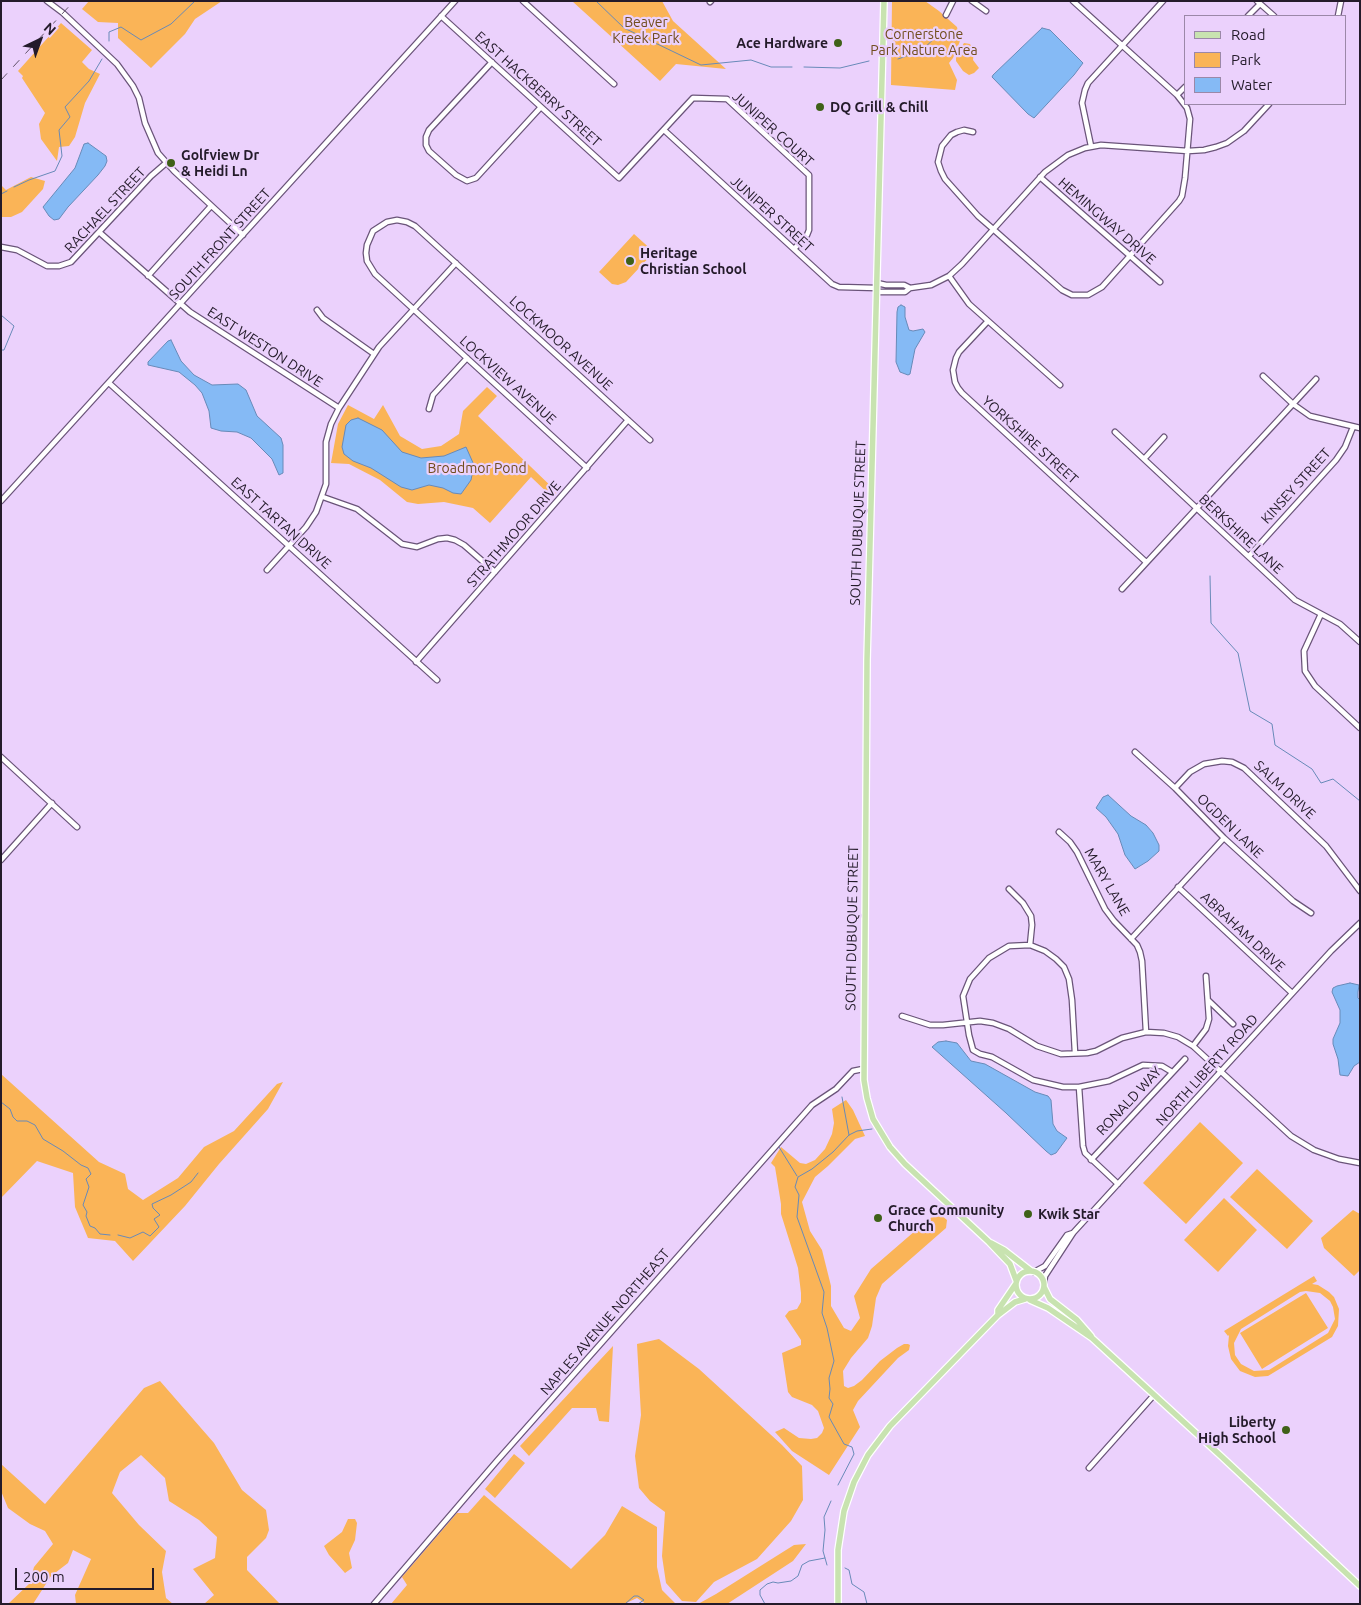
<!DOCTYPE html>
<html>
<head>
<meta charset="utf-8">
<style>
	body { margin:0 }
	#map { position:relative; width:1361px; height:1605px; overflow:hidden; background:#ebd1fc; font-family:Ubuntu,sans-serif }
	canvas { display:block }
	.frame { position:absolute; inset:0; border:2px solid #241b2a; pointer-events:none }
	.legend { position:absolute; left:1184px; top:15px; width:162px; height:90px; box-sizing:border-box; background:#ebd1fc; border:1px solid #9b88a8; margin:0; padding:6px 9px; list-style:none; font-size:15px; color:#241b2a }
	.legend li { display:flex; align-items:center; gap:10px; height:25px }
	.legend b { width:25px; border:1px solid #9b88a8 }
	.north { position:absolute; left:15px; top:15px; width:50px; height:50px; -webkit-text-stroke:4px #ebd1fc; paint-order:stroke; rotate:42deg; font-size:14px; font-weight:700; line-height:20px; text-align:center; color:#241b2a }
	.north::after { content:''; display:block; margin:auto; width:18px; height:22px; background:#241b2a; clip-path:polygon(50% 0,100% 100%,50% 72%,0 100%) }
	.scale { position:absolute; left:15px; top:1568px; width:139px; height:22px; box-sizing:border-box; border:2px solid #241b2a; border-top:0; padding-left:6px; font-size:15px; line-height:18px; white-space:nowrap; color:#241b2a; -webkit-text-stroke:4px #ebd1fc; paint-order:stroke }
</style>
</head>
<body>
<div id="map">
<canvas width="1361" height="1605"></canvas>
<div class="frame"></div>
<ul class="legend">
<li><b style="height:6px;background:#c8e3b0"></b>Road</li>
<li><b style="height:14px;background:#fab457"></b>Park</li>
<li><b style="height:14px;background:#85baf5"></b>Water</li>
</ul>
<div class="north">N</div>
<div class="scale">200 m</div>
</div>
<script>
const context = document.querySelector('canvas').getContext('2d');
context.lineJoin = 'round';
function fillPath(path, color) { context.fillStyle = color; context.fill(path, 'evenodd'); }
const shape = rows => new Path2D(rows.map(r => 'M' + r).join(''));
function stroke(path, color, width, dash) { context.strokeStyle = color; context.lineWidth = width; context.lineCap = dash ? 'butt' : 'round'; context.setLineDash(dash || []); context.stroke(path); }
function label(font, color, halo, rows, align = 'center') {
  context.font = font + ' Ubuntu,sans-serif'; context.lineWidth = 4.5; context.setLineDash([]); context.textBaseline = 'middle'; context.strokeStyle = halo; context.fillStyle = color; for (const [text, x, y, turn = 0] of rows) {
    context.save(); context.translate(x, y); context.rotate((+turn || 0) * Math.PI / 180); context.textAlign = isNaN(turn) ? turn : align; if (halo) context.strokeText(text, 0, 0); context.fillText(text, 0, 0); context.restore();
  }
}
const green = shape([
	[89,1,222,1,195,19,185,34,151,68,118,38,118,23,98,22,82,9],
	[572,1,662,1,673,21,726,69,676,64,660,81],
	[892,1,925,1,939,11,957,27,960,41,953,58,949,63,957,80,955,90,891,85],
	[61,23,92,50,82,62,89,69,100,74,85,103,75,137,69,146,59,147,57,161,41,139,39,124,45,113,22,78,23,76,18,71],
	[964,43,970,44,974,51,973,60,979,68,974,73,969,75,963,71,956,61,956,55],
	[31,177,45,181,43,189,22,212,11,217,1,217,1,185,6,190],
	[634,234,654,252,626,282,618,285,612,284,599,272],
	[487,387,497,396,478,416,557,492,553,498,531,477,490,523,473,508,444,502,418,504,407,502,380,480,349,464,331,463,338,424,348,405,374,419,383,405,400,436,422,449,441,446,459,434,463,411],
	[1,1074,99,1162,125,1174,128,1189,143,1200,178,1178,204,1147,234,1131,277,1084,283,1082,268,1109,219,1164,185,1206,133,1261,115,1241,88,1238,75,1207,73,1173,37,1161,1,1198],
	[846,1100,853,1110,865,1136,855,1139,828,1166,815,1177,802,1202,810,1231,822,1250,831,1286,831,1306,844,1328,851,1331,860,1318,854,1296,871,1269,930,1218,941,1215,947,1220,946,1228,882,1284,876,1298,872,1326,868,1338,851,1358,843,1371,844,1386,848,1388,854,1386,862,1380,880,1361,897,1348,904,1344,908,1344,910,1345,909,1350,898,1358,858,1401,853,1410,860,1427,829,1475,792,1451,775,1432,784,1428,799,1438,811,1439,817,1438,822,1433,824,1428,818,1411,812,1405,792,1397,788,1392,782,1353,801,1345,801,1340,785,1316,789,1311,797,1309,801,1302,801,1293,798,1268,781,1214,781,1204,775,1167,771,1163,781,1147,800,1163,806,1164,815,1160,825,1149,832,1134,834,1123,832,1109],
	[1200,1122,1243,1163,1186,1224,1143,1183],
	[1257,1169,1313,1221,1287,1249,1230,1197],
	[1224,1198,1257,1230,1218,1272,1184,1240],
	[1353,1210,1360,1214,1360,1270,1354,1276,1324,1248,1321,1238],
	[1314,1276,1317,1281,1312,1284,1318,1285,1329,1292,1334,1297,1339,1309,1338,1326,1332,1337,1268,1376,1255,1377,1240,1371,1231,1359,1228,1346,1229,1335,1228,1336,1224,1331],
	[1306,1291,1320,1293,1330,1301,1333,1307,1335,1319,1328,1333,1269,1370,1254,1371,1241,1364,1235,1355,1234,1343,1241,1329,1300,1292],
	[1306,1293,1328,1328,1262,1369,1240,1333],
	[659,1339,699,1369,782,1445,802,1466,803,1500,791,1521,757,1559,714,1582,696,1602,682,1601,666,1583,662,1556,665,1512,650,1501,639,1488,635,1456,641,1415,637,1344],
	[613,1346,609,1422,599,1421,596,1408,572,1408,529,1456,520,1446],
	[160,1381,214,1443,242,1490,266,1510,269,1530,266,1538,247,1557,247,1570,280,1604,204,1604,214,1595,193,1569,215,1558,217,1537,199,1520,169,1501,165,1478,141,1455,120,1472,112,1493,139,1525,166,1551,162,1572,166,1598,173,1604,76,1604,75,1595,91,1559,73,1550,68,1563,51,1576,33,1604,8,1604,29,1584,34,1567,53,1544,45,1531,30,1524,8,1508,1,1491,1,1464,45,1504,144,1388],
	[514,1454,525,1463,495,1498,485,1489],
	[484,1495,571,1569,605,1535,622,1506,657,1527,657,1567,662,1590,676,1604,646,1604,637,1598,624,1604,391,1604,407,1585,402,1577,457,1513,468,1513],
	[348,1519,355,1519,357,1523,355,1540,349,1553,352,1568,345,1573,329,1555,324,1546,342,1532],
	[806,1544,793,1561,727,1604,698,1604,716,1594,794,1545]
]);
const water = shape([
	[1042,28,1050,30,1083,63,1074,75,1034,118,1028,114,992,77,993,75,1042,28],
	[88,143,106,156,107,161,105,166,98,175,68,207,59,219,54,220,49,216,43,207,75,168,84,144,88,143],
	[901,305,905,307,905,317,909,330,913,331,923,329,925,332,915,349,910,374,908,375,900,372,896,362,897,312,898,307,901,305],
	[171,340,181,361,194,375,212,385,238,384,246,390,257,416,281,438,283,445,283,473,279,475,272,459,251,438,237,432,221,431,211,428,209,411,202,393,195,385,179,372,148,365,148,362,168,341,171,340],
	[358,418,382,430,402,452,421,458,444,456,466,447,474,465,471,480,461,494,453,493,443,488,429,485,412,490,401,487,371,468,353,461,344,454,342,447,346,425,351,420,358,418],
	[1108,795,1131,816,1146,825,1153,833,1159,845,1159,851,1148,861,1135,869,1125,855,1118,834,1106,817,1096,808,1103,797,1108,795],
	[1350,983,1359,985,1358,992,1358,998,1360,1000,1360,1062,1354,1066,1348,1076,1340,1075,1338,1059,1333,1044,1333,1039,1340,1023,1340,1010,1332,992,1333,988,1337,986,1350,983],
	[946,1041,957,1043,971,1061,985,1064,1035,1092,1048,1096,1051,1100,1053,1124,1057,1131,1067,1138,1056,1153,1051,1155,1046,1151,1006,1113,932,1047,938,1042,946,1041]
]);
const stream = shape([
	[596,1,624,28,701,65,751,60,771,67,792,67],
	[109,41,109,32,121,27,141,40,171,24,195,1],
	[898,59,921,51,939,34],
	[804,67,840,68,869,61],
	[14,187,29,180,55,171,62,156,59,130,70,117,65,107,89,81,102,59],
	[1,194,7,191],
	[1,315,14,326,4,350,1,350],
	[1210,576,1211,623,1238,653,1250,711,1272,724,1275,745,1312,769,1321,783,1333,779,1360,801],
	[842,1097,849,1135],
	[1,1102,10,1109,13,1117,17,1121,27,1121,35,1125,43,1139,63,1151,81,1165,88,1168,91,1174,86,1179,89,1187,83,1205,87,1212,86,1216,90,1226,95,1228,100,1234,110,1235],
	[779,1147,797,1176],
	[118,1235,130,1238,143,1232,150,1236,159,1227,154,1219,160,1215,153,1208,152,1204,171,1195,191,1182,198,1173],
	[838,1485,854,1454,852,1447,844,1444,829,1417,833,1404,829,1398,830,1389,829,1378,834,1361,827,1328,822,1313,824,1292,797,1217,799,1195,795,1187,798,1177,812,1169,833,1152,849,1135,857,1131,872,1129],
	[825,1558,827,1565],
	[845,1568,849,1570,852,1584,864,1592,867,1604],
	[625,1604,634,1596,638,1596,644,1600,638,1604],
	[765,1604,760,1595,760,1590,767,1584,773,1582,778,1583,791,1581,798,1576,802,1565,809,1561,825,1558,823,1551,825,1530,824,1517,831,1501]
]);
const minor = shape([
	[47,1,63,13,117,64,133,86,139,98,145,123,158,153,174,171,243,235],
	[523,1,614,84],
	[972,1,986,11],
	[1257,1,1274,16],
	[710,2,711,1],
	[946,15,953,1],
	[441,16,619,178,693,98,727,99,809,175,809,230,807,235,794,249],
	[1248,16,1260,4],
	[1338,16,1341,1],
	[492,62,429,130,426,137,426,145,429,151,456,175,467,181,476,178,541,107],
	[1177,95,1185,87],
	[664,130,832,284,839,287,877,288],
	[973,132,964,130,957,132,951,135,942,146,938,162,941,171,945,179,978,216,993,229,1062,290,1072,295,1088,295,1102,287,1179,201,1182,196,1185,178,1190,119,1187,108,1177,95,1073,1],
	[1091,146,1082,103,1085,90,1088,83,1163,1],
	[1040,177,1160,282],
	[99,232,190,312,339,408],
	[1,247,17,250,47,266,59,266,71,262,151,176,166,163],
	[148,276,211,206],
	[949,276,969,304,1060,385],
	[877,283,886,285,904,285,910,288],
	[877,292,905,292,910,288,931,285,949,276,962,264,1045,172,1068,155,1085,148,1101,145,1188,151,1204,150,1216,147,1227,143,1244,131,1269,104],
	[317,310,323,318,374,354],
	[988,321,959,352,956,358,953,370,955,382,958,388,962,393,1146,562],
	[1263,376,1293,404,1310,416,1360,428],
	[109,383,437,680],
	[429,409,433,395,467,358],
	[1115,432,1295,600,1340,624,1360,642],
	[1144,459,1164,437],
	[587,468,375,274,367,261,366,253,367,245,373,231,387,222,397,220,407,222,415,226,650,440],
	[323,497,357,509,402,544,417,547,438,539,447,538,455,540,464,545,495,572],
	[1,501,455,1],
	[1249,556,1336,460,1345,447,1353,427],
	[267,570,306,527,316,512,326,484,326,442,331,424,339,408,379,347,456,263],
	[1122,589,1316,379],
	[1321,614,1304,651,1305,671,1315,686,1360,728],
	[416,662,628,420],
	[1135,752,1175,788,1224,838,1293,901,1311,913],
	[1,757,77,827],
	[1175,788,1190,772,1204,764,1222,761,1232,762,1244,768,1326,846,1360,891],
	[1059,832,1070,842,1077,852,1105,909,1114,921,1137,945,1140,952,1142,961,1146,1032],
	[1,860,52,803],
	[1178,887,1292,993],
	[1009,889,1023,903,1031,916,1032,925,1030,945],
	[1131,939,1224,838],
	[1208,1000,1233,1024],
	[902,1016,930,1025,943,1025,980,1021,993,1023,1009,1029,1037,1046,1061,1054,1087,1053,1096,1051,1122,1038,1146,1032,1164,1033,1178,1037,1193,1046,1291,1136,1314,1150,1339,1159,1360,1163],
	[1193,1046,1206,1029,1209,1019,1206,976],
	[1075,1053,1072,1000,1069,979,1064,967,1056,959,1045,951,1030,945,1009,946,989,958,970,979,963,996,969,1035,973,1050,980,1054,992,1057,1033,1080,1063,1087,1079,1087,1109,1081,1143,1065,1162,1066,1172,1072],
	[1079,1087,1083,1146,1085,1153,1118,1184],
	[1091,1160,1185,1059],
	[1034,1272,1045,1266,1067,1235,1073,1233],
	[1044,1283,1045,1276,1073,1233,1331,951,1360,923],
	[1089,1468,1154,1395],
	[374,1604,496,1462,812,1105,836,1089,853,1071,863,1069]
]);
const major = shape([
	[884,1,867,660,864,1080,867,1098,873,1119,890,1147,905,1164,989,1242,1010,1264,1016,1280],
	[991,1243,1004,1250,1031,1271],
	'1016 1285a14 14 0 1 1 28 0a14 14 0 1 1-28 0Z',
	[1044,1287,1050,1299,1077,1320,1091,1336],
	[1030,1300,1048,1308,1092,1338,1222,1457,1360,1586],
	[998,1315,998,1310,1015,1285],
	[838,1604,838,1550,844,1511,854,1482,868,1455,890,1426,998,1315,1015,1302,1025,1299]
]);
const rail = shape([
	[1,80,74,1]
]);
const markers = [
	[838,43,5,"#3f6118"],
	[820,107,5,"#3f6118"],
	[171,163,5,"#3f6118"],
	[630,261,5,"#3f6118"],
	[1028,1214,5,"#3f6118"],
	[878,1218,5,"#3f6118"],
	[1286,1430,5,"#3f6118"]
];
const parkNames = [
	["Beaver",646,22],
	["Kreek Park",646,38],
	["Cornerstone",924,34],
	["Park Nature Area",924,50],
	["Broadmor Pond",477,468]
];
const poiNames = [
	["Ace Hardware",828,43,"right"],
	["DQ Grill & Chill",830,107],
	["Golfview Dr",181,155],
	["& Heidi Ln",181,171],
	["Heritage",640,253],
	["Christian School",640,269],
	["Grace Community",888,1210],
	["Church",888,1226],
	["Kwik Star",1038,1214],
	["Liberty",1276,1422,"right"],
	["High School",1276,1438,"right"]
];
const streetNames = [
	["EAST HACKBERRY STREET",538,89,42],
	["JUNIPER COURT",773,129,42],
	["RACHAEL STREET",105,210,-47],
	["JUNIPER STREET",772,214,42],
	["HEMINGWAY DRIVE",1107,221,41],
	["SOUTH FRONT STREET",220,244,-48],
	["LOCKMOOR AVENUE",561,343,42],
	["EAST WESTON DRIVE",265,347,33],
	["LOCKVIEW AVENUE",508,380,42],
	["YORKSHIRE STREET",1030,440,42],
	["KINSEY STREET",1296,486,-48],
	["EAST TARTAN DRIVE",281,523,42],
	["SOUTH DUBUQUE STREET",858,523,-88],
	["STRATHMOOR DRIVE",514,534,-49],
	["BERKSHIRE LANE",1241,534,43],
	["SALM DRIVE",1285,790,43],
	["OGDEN LANE",1230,826,44],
	["MARY LANE",1107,882,60],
	["SOUTH DUBUQUE STREET",852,928,-89],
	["ABRAHAM DRIVE",1243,932,43],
	["NORTH LIBERTY ROAD",1207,1070,-48],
	["RONALD WAY",1129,1101,-47],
	["NAPLES AVENUE NORTHEAST",605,1322,-49]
];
fillPath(green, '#fab457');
fillPath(water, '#85baf5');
stroke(water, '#688ab8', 1);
stroke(stream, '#688ab8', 1);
stroke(minor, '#6a5479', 7);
stroke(major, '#fff', 8);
stroke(minor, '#fff', 4.5);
stroke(major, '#c8e3b0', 5.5);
stroke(rail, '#605269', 1, [9, 9]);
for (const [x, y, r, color] of markers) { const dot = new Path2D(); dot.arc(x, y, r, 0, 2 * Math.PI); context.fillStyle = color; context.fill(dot); stroke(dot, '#ebd1fc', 2); }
label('14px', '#714d1d', '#ebd1fc', parkNames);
label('bold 14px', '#241b2a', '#ebd1fc', poiNames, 'left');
label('14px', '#241b2a', '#ebd1fc', streetNames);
</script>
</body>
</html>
